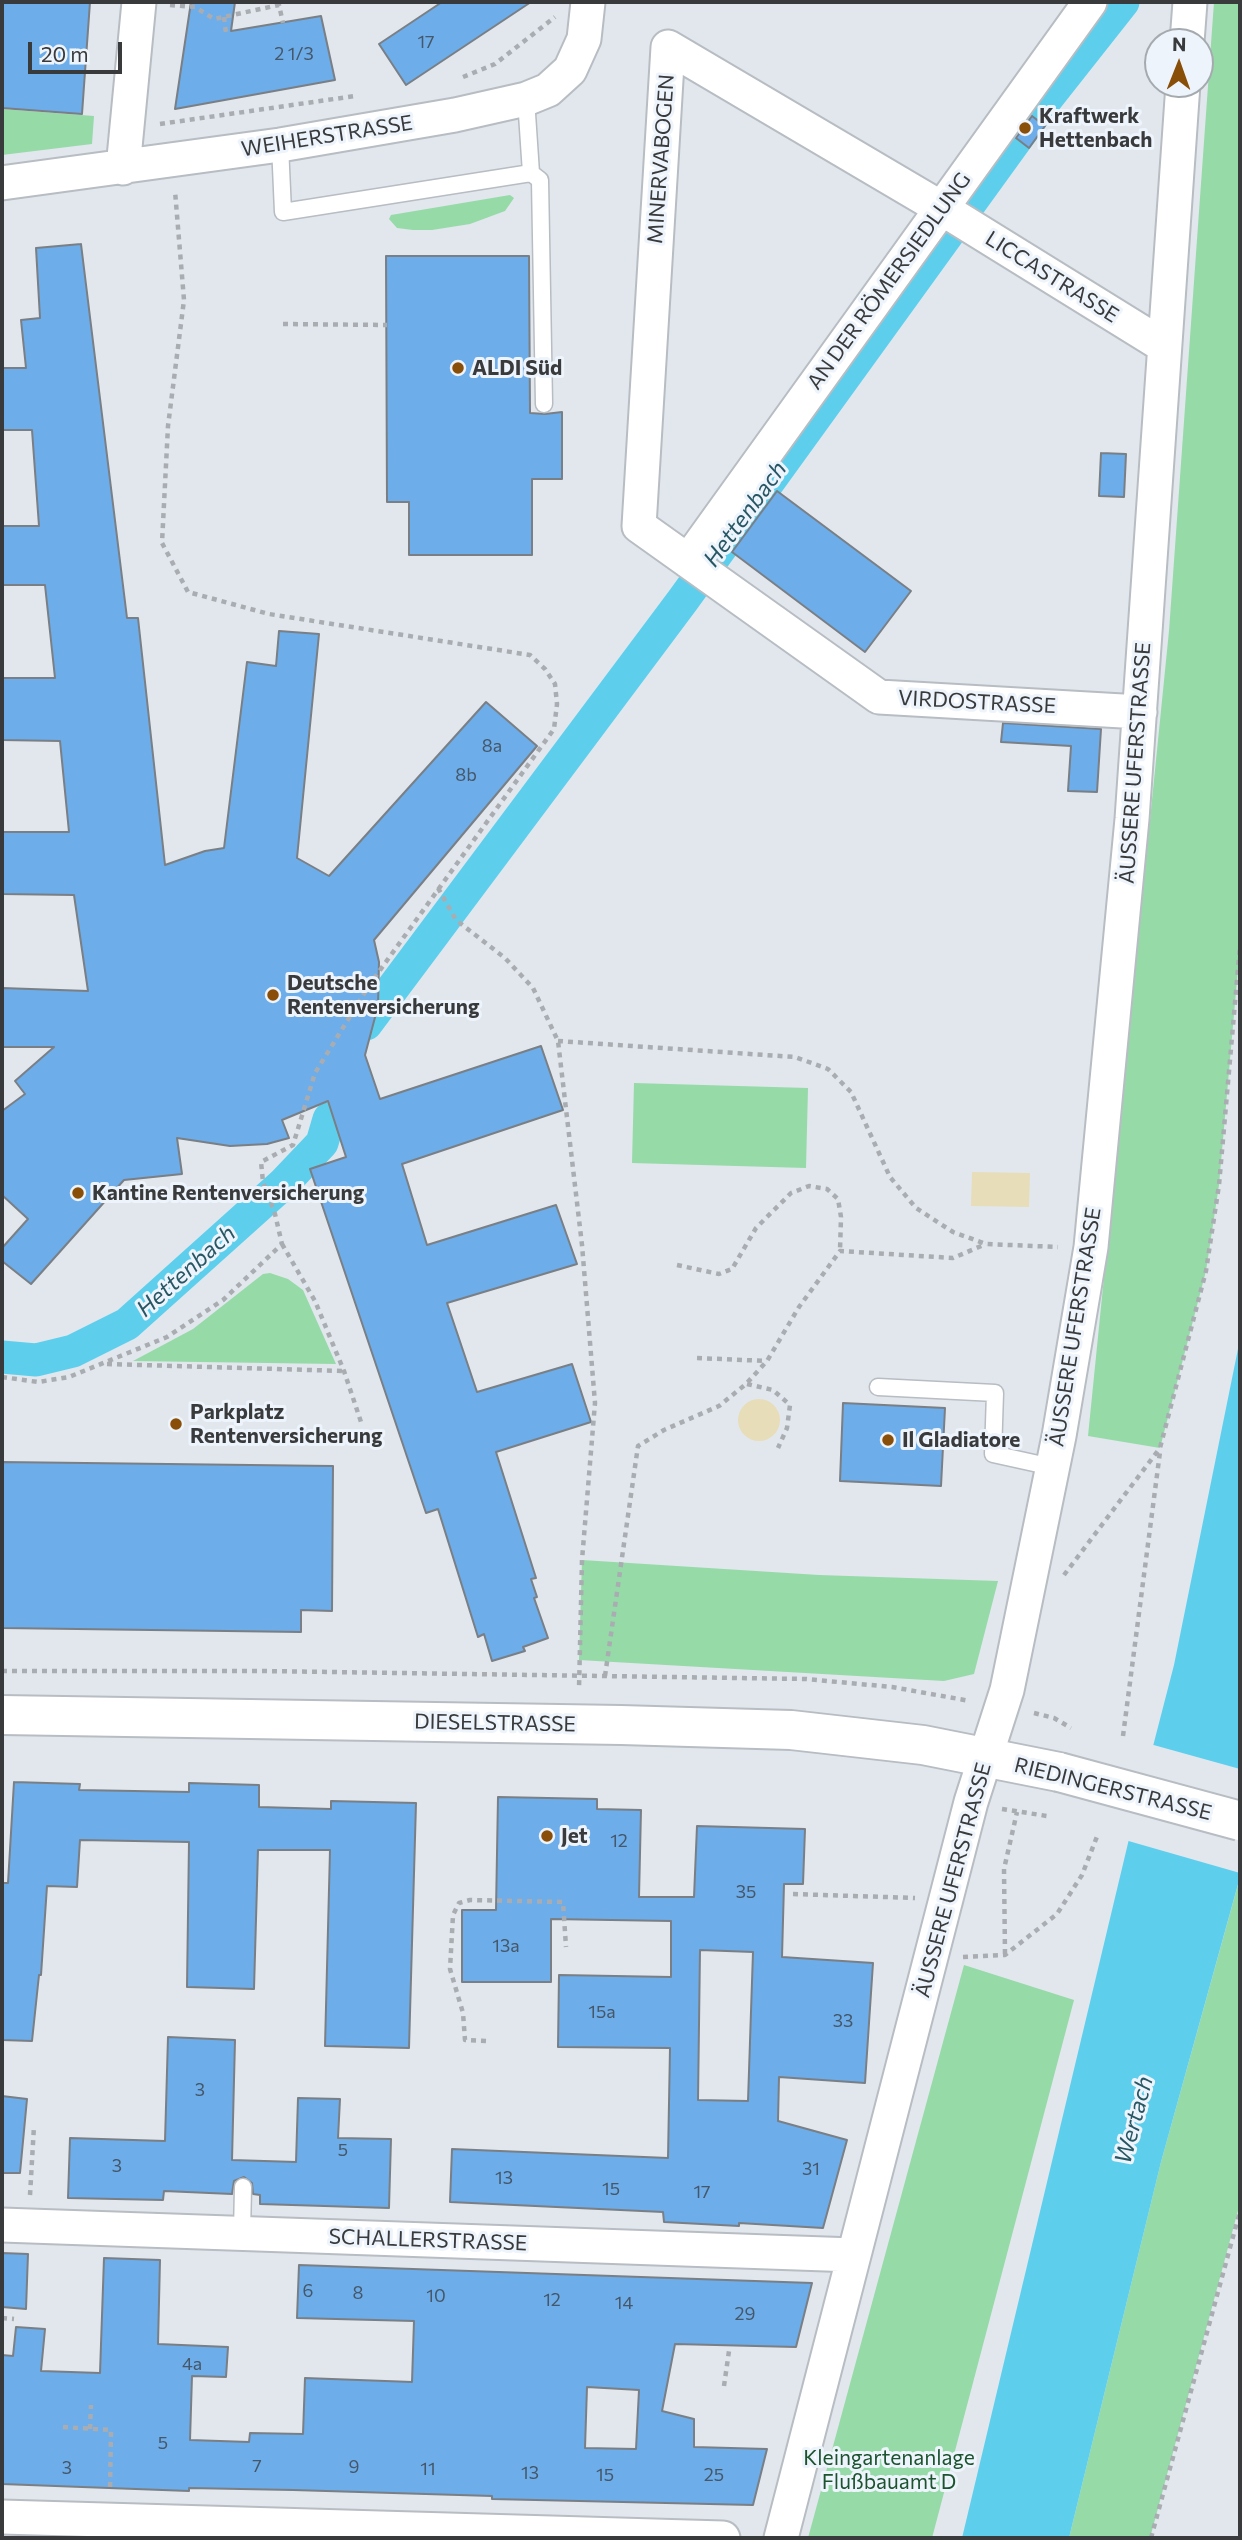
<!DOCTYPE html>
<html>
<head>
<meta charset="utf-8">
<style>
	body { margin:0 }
	#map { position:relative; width:1242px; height:2540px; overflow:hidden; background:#e1e7ed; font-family:Commissioner,sans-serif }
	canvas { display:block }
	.frame { position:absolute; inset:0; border:4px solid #383a3c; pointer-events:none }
	.north { position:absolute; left:1144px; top:28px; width:70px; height:70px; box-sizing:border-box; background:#eef4fb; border:2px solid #a5aaaf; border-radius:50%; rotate:1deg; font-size:19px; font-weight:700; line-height:28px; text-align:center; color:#383a3c }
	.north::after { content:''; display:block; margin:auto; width:24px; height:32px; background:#894e07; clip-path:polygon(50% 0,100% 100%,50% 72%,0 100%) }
	.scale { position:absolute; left:28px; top:42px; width:94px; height:32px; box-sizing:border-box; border:4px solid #383a3c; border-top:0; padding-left:9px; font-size:21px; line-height:24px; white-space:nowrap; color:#383a3c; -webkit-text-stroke:5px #eef4fb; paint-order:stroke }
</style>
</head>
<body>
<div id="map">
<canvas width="1242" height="2540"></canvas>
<div class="frame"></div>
<div class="north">N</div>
<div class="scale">20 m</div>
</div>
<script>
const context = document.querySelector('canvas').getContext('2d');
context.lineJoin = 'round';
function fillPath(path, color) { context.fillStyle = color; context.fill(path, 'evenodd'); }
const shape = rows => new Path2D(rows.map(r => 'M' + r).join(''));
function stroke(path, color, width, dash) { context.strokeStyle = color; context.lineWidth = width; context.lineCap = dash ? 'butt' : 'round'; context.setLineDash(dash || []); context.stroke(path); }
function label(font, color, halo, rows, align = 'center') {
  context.font = font + ' Commissioner,sans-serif'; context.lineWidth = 6; context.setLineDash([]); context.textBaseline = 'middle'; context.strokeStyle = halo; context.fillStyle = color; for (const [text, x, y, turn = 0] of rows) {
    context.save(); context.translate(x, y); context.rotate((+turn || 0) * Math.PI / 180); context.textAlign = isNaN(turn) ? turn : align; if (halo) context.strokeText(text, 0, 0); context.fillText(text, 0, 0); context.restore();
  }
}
const green = shape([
	[1214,2,1240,2,1240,946,1219,1185,1206,1271,1160,1448,1088,1436,1169,631],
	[2,109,94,116,92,144,2,155],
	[510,195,514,198,505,211,470,224,432,230,413,230,397,228,389,219,391,215],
	[634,1083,808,1088,806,1168,632,1163],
	[270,1273,288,1279,303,1290,336,1364,133,1361,193,1329,263,1274],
	[582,1560,819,1575,998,1581,974,1674,944,1681,579,1660],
	[1239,1881,1240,2203,1150,2538,1069,2538,1161,2162],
	[964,1965,1074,2000,932,2538,808,2538]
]);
const sand = shape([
	[972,1172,1030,1173,1029,1207,971,1206],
	'738 1420a21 21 0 1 1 42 0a21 21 0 1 1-42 0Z'
]);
const water = shape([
	[1240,1339,1240,1877,1161,2162,1069,2538,962,2538,1129,1839,1174,1665]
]);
const pier = shape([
	[1150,1744,1240,1769,1240,1873,1125,1840]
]);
const canal = shape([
	[366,1024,683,600,1033,116,1123,2],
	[2,1357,36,1360,73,1351,127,1324,283,1184,322,1143,329,1119]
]);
const building = shape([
	[2,2,90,2,82,114,2,108,2,2],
	[191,2,235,2,231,31,321,16,335,80,175,109,191,2],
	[442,2,531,2,406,85,379,44,442,2],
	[1032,116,1045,126,1029,148,1016,138,1032,116],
	[81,244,127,618,138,618,165,865,205,851,224,848,247,662,276,666,279,631,319,634,297,858,329,876,486,702,537,746,374,940,379,962,378,1006,365,1055,380,1099,541,1046,563,1110,402,1164,427,1245,556,1205,577,1264,447,1303,477,1392,572,1364,591,1422,496,1452,536,1578,531,1579,537,1597,534,1598,548,1638,523,1647,525,1651,492,1661,484,1634,478,1637,438,1509,426,1513,310,1169,346,1157,328,1101,282,1120,289,1138,267,1144,230,1146,177,1138,182,1174,124,1180,31,1284,2,1261,2,1248,28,1219,2,1195,2,1111,25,1094,15,1081,54,1047,2,1047,2,988,88,991,74,895,2,894,2,832,69,832,60,741,2,740,2,678,55,678,45,585,2,585,2,526,39,526,32,430,2,430,2,368,26,368,21,320,40,318,36,248,81,244],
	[386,256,529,256,530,413,545,414,562,412,562,479,532,479,532,555,409,555,409,502,387,502,386,256],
	[1101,453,1126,454,1124,497,1099,496,1101,453],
	[777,491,911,591,865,652,732,552,777,491],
	[1003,723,1101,729,1097,792,1068,791,1071,746,1001,742,1003,723],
	[843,1403,945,1408,941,1486,840,1481,843,1403],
	[2,1462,333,1466,332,1611,301,1610,301,1632,2,1628,2,1462],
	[14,1782,80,1784,79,1790,189,1792,189,1783,259,1785,259,1807,331,1809,331,1801,416,1803,409,2048,325,2046,330,1850,258,1850,254,1989,187,1987,189,1842,80,1840,77,1887,47,1886,41,1975,39,1975,32,2041,2,2040,2,1883,8,1883,14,1782],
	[498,1797,597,1799,597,1809,641,1810,639,1897,694,1897,697,1826,805,1829,803,1884,784,1884,782,1957,873,1963,865,2083,779,2077,778,2121,847,2140,823,2228,739,2223,739,2226,664,2222,663,2212,450,2202,452,2149,668,2158,670,2048,558,2047,559,1975,671,1977,671,1921,551,1919,551,1982,462,1982,462,1910,496,1910,498,1797],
	[700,1950,753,1952,748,2101,698,2100,700,1950],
	[168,2037,235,2040,232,2160,296,2162,298,2098,340,2099,338,2138,391,2139,389,2208,260,2204,260,2195,253,2194,252,2183,244,2177,234,2181,232,2194,164,2191,163,2200,68,2198,70,2138,165,2141,168,2037],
	[2,2096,27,2099,20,2173,2,2173,2,2096],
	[2,2253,28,2254,26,2309,2,2307,2,2253],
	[104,2258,160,2260,158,2344,228,2347,226,2377,192,2376,190,2440,249,2442,250,2433,303,2434,305,2378,412,2382,414,2321,297,2318,299,2265,812,2283,796,2347,675,2344,662,2411,694,2419,694,2447,767,2449,753,2505,492,2499,492,2496,293,2490,189,2488,189,2491,2,2484,2,2355,13,2356,16,2327,45,2329,41,2371,100,2373,104,2258],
	[587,2387,639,2390,636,2449,585,2448,587,2387]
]);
const path = shape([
	[170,5,195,7,214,19,279,5,283,23],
	[224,17,226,33],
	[463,77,495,64,555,17],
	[160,124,355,96],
	[283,324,387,325],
	[438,888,456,920,505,958,533,988,558,1041,582,1245,595,1403,582,1560,579,1689],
	[558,1041,795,1057,828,1069,851,1092,890,1177,916,1208,953,1232,986,1244,1058,1247],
	[282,1244,315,1301,344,1371,361,1422],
	[677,1265,719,1274,732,1269,756,1228,791,1193,809,1186,827,1189,838,1199,841,1217,840,1251],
	[697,1358,767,1361],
	[107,1364,344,1371],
	[2,1377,38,1382,69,1377,167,1337,223,1300,282,1244,275,1214,263,1182,261,1162,293,1145,315,1073,370,984,554,729,557,704,555,684,545,669,530,655,269,614,188,592,162,543,168,426,184,300,175,191],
	[747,1384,773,1390,790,1405,787,1428,778,1448],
	[1064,1575,1160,1448,1206,1271,1219,1185,1240,946],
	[2,1671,263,1671,806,1679,892,1687,970,1701],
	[605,1676,638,1446,664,1430,719,1406,746,1384,767,1361,799,1307,840,1251,953,1258,986,1244],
	[1034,1713,1054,1718,1071,1728],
	[1123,1736,1160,1452],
	[1002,1809,1047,1816],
	[793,1894,915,1898],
	[1005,1954,1004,1869,1017,1812],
	[963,1957,1005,1955,1057,1914,1082,1875,1098,1834],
	[486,2041,465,2040,463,2013,450,1969,453,1915,459,1903,470,1900,563,1902,566,1947],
	[30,2195,34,2126],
	[2,2318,14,2319],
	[724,2386,729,2351],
	[63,2427,111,2430,110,2489],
	[90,2429,91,2405],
	[1151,2538,1240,2211]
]);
const lane = shape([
	[526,99,531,173,540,180,544,404],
	[280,145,283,212,531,173],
	[878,1387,995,1393,993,1454,1052,1467],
	[242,2233,243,2187]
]);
const street = shape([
	[1187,42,1190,2],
	[123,168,139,2],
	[2,183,280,145,455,115,526,99,548,90,570,70,584,39,588,2],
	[688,561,1090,2],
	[1140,712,879,697,639,526,668,47,941,208,1164,346],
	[2,2225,854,2255],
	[2,2517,723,2538],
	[781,2538,971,1802,1007,1690,1059,1436,1091,1247,1132,819,1183,84]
]);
const secondary = shape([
	[2,1715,621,1725,791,1730,923,1745,1059,1772]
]);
const secondaryBridge = shape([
	[1059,1772,1240,1821]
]);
const markers = [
	[1025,128,7,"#894e07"],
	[458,368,7,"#894e07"],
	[273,995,7,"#894e07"],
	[78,1193,7,"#894e07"],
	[176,1424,7,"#894e07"],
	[888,1440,7,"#894e07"],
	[547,1836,7,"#894e07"]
];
const numberNames = [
	["17",426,42],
	["2 1/3",294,54],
	["8a",492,746],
	["8b",466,775],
	["12",619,1841],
	["35",746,1892],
	["13a",506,1946],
	["15a",602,2012],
	["33",843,2021],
	["3",200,2090],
	["5",343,2150],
	["3",117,2166],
	["31",811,2169],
	["13",504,2178],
	["15",611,2189],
	["17",702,2192],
	["6",308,2291],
	["8",358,2293],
	["10",436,2296],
	["12",552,2300],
	["14",624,2303],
	["29",745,2314],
	["4a",192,2364],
	["5",163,2443],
	["7",257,2466],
	["9",354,2467],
	["3",67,2468],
	["11",428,2469],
	["13",530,2473],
	["15",605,2475],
	["25",714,2475]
];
const poiNames = [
	["Kraftwerk",1039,116],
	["Hettenbach",1039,140],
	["ALDI Süd",472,368],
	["Deutsche",287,983],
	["Rentenversicherung",287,1007],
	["Kantine Rentenversicherung",92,1193],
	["Parkplatz",190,1412],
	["Rentenversicherung",190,1436],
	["Il Gladiatore",902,1440],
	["Jet",561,1836]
];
const streetNames = [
	["WEIHERSTRASSE",327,136,-9],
	["MINERVABOGEN",661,159,-86],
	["LICCASTRASSE",1052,277,32],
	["AN DER RÖMERSIEDLUNG",889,281,-54],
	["VIRDOSTRASSE",977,702,3],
	["ÄUSSERE UFERSTRASSE",1135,763,-86],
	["ÄUSSERE UFERSTRASSE",1075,1327,-81],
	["DIESELSTRASSE",495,1723,1],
	["RIEDINGERSTRASSE",1113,1789,14],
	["ÄUSSERE UFERSTRASSE",953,1880,-75],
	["SCHALLERSTRASSE",428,2240,2]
];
const parkNames = [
	["Kleingartenanlage",889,2458],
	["Flußbauamt D",889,2482]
];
const waterNames = [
	["Hettenbach",745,514,-54],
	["Hettenbach",186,1271,-42],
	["Wertach",1134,2120,-75]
];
fillPath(green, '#96daa8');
fillPath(sand, '#e7ddb8');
fillPath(water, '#5dcfed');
fillPath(pier, '#e1e7ed');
stroke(canal, '#5dcfed', 33);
fillPath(building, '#6dadea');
stroke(building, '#797f84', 2);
stroke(lane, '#b7bdc3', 19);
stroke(street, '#b7bdc3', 37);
stroke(secondary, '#b7bdc3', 42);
stroke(path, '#a9adb2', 4.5, [5, 5]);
stroke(lane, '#fff', 16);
stroke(street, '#fff', 33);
stroke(secondary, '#fff', 38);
stroke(secondaryBridge, '#b7bdc3', 42, []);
stroke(secondaryBridge, '#fff', 38);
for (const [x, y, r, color] of markers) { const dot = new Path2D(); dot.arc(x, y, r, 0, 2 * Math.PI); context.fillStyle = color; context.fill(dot); stroke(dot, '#eef4fb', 2.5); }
label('18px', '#455768', null, numberNames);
label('bold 21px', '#383a3c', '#eef4fb', poiNames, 'left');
label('21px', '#383a3c', '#eef4fb', streetNames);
label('21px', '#1b532f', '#eef4fb', parkNames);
label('italic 23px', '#275764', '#eef4fb', waterNames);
</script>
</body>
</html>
